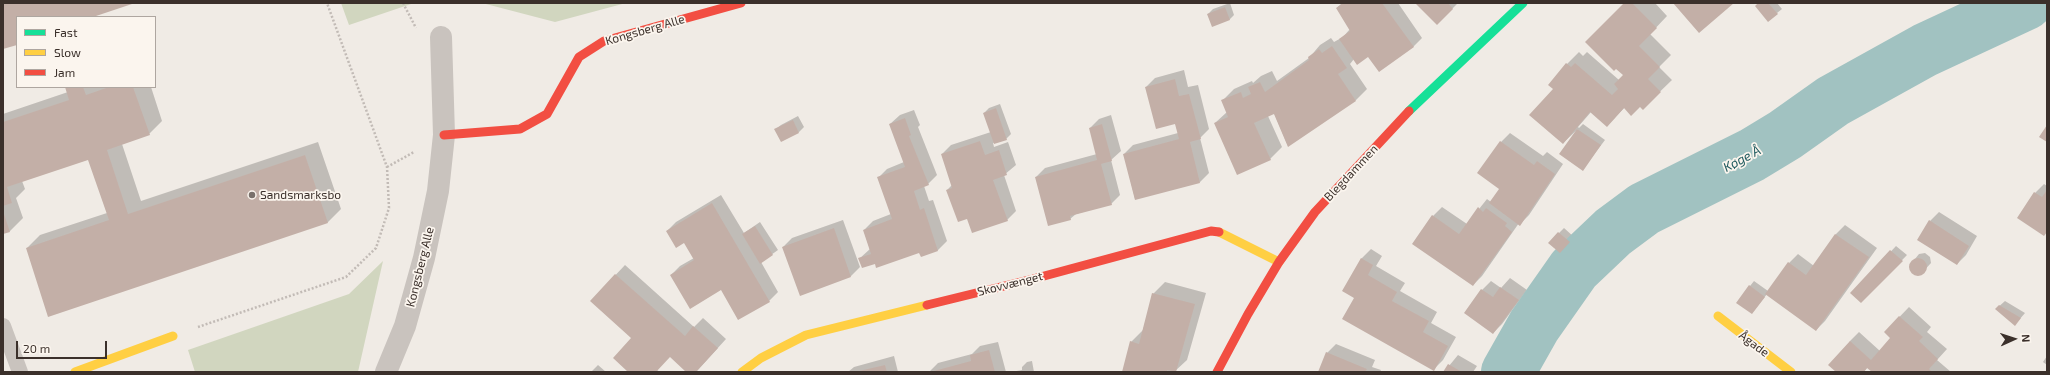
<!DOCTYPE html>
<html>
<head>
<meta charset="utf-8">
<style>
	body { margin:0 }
	#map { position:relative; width:2050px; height:375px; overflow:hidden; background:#f0ebe5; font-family:"Exo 2",sans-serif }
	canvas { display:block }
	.frame { position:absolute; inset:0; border:4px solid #3b302b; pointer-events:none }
	.legend { position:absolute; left:16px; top:16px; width:140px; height:72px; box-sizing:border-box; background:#fbf5ee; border:1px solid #aea6a0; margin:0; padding:5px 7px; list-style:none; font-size:12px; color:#3b302b }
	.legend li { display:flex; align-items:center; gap:8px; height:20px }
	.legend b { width:20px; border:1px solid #aea6a0 }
	.north { position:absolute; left:1994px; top:319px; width:40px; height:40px; -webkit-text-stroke:3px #fbf5ee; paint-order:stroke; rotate:87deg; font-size:11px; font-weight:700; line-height:16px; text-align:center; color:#3b302b }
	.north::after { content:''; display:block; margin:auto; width:14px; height:18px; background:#3b302b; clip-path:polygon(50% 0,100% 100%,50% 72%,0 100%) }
	.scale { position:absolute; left:16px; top:341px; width:91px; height:18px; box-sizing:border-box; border:2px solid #3b302b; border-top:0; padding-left:5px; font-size:12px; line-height:14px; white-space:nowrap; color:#3b302b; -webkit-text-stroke:3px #fbf5ee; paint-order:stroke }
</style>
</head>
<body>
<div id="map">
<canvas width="2050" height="375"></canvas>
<div class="frame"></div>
<ul class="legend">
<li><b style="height:5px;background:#16e098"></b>Fast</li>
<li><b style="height:5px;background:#ffcf43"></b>Slow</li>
<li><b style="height:5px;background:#f24e42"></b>Jam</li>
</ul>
<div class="north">N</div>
<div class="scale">20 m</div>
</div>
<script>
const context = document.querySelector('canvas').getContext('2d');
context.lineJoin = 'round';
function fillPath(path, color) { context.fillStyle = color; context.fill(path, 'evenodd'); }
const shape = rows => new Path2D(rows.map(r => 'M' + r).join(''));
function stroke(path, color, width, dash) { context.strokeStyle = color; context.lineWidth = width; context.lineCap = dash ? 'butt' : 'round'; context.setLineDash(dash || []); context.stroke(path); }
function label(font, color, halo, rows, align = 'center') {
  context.font = font + ' "Exo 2",sans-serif'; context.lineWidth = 3.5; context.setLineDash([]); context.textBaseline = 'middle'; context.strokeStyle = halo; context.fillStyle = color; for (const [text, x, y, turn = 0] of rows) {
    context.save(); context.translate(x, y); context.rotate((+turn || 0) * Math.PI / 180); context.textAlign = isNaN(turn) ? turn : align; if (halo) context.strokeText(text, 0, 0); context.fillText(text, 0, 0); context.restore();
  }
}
const green = shape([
	[341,3,414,3,349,25],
	[482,3,626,3,555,22],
	[383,261,358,372,195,372,188,350,349,294]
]);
const shadow = shape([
	[1230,3,1234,15,1229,20,1208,14,1213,9],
	[1342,3,1398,3,1422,38,1413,47,1354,59,1350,64,1367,89,1356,100,1288,146,1274,113,1268,116,1282,147,1270,159,1215,123,1227,112,1222,101,1234,89,1252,81,1253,83,1261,76,1272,71,1277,81,1309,58,1320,45,1331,38,1334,42,1343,37,1350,29,1337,8],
	[1416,3,1458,3,1437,24],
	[1625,3,1655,3,1667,16,1650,34,1671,55,1659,67,1672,80,1643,108,1640,106,1625,107,1607,126,1591,112,1578,127,1579,128,1583,124,1605,140,1583,169,1560,154,1578,129,1563,143,1554,89,1567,64,1579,52,1583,56,1587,52,1619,80,1624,75],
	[1759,3,1777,3,1782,9,1777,13],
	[1184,70,1188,87,1198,85,1209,129,1200,138,1209,173,1200,182,1135,199,1124,154,1133,145,1178,133,1175,122,1146,87,1155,78],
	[66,87,151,87,162,121,149,134,122,144,141,201,318,142,341,209,328,222,49,315,27,248,40,235,107,213,89,159,22,181,25,189,16,198,23,218,10,231,3,233,3,114,68,92],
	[1000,104,1011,134,1006,139,993,143,994,147,1008,142,1016,165,1004,175,1016,211,1007,220,967,218,947,190,952,185,942,154,951,145,991,132,984,113,989,108],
	[914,110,920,125,918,127,937,175,928,184,924,186,929,201,933,200,947,241,938,250,921,256,920,251,876,263,859,259,870,249,864,230,873,221,891,214,878,178,887,169,904,162,890,124,900,115],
	[1111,115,1121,151,1111,160,1120,195,1111,204,1076,214,1070,219,1036,177,1045,168,1097,154,1090,128,1099,119],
	[798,116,804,127,799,132,782,141,776,129,781,125],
	[1510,133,1543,156,1547,152,1563,164,1529,215,1520,224,1519,223,1482,276,1473,285,1433,216,1442,207,1467,224,1487,199,1491,202,1501,188,1501,142],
	[2044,184,2047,186,2047,232,2035,193],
	[721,195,744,233,760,222,778,250,761,262,778,292,769,301,671,275,680,266,694,258,684,241,667,231,676,222],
	[1939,212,1977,236,1966,255,1957,264,1930,221],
	[843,220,860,267,851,276,801,295,783,247,792,238],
	[1845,225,1877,248,1825,321,1816,330,1767,294,1752,313,1750,286,1754,281,1768,291,1789,263,1798,254,1814,266,1836,234],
	[1564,228,1574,237,1565,247,1549,243],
	[1896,246,1907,255,1861,302,1852,293],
	[1371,249,1382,256,1376,266,1405,283,1400,291,1437,312,1431,323,1456,337,1443,360,1434,369,1355,297,1343,291,1362,258],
	[1925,253,1930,257,1931,263,1921,274,1916,275,1911,271,1910,265,1919,254],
	[625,265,694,327,703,318,726,339,696,372,688,372,670,356,657,370,660,372,629,372,632,338,591,301],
	[1510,278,1527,290,1502,324,1493,333,1482,290,1491,281,1501,288],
	[1165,282,1206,293,1187,360,1174,372,1123,372,1131,342,1143,330,1153,294],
	[2005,301,2025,313,2019,320,1996,309],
	[1909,307,1931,327,1927,332,1947,349,1937,360,1951,372,1873,372,1868,367,1863,372,1838,372,1850,341,1859,332,1880,351,1892,338,1885,332],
	[998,342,1006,372,929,372,938,363,972,354,980,346],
	[1336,344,1375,360,1372,367,1381,370,1380,372,1320,372,1327,353],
	[1458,355,1477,366,1473,372,1444,372],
	[894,356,898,372,848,372,854,367],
	[2047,356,2047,365,2043,362],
	[1032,361,1034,372,1011,372,1022,370,1022,367,1027,362],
	[598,365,606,372,591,372]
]);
const river = shape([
	[1508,372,1534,326,1574,269,1613,232,1644,209,1752,155,1785,135,1833,101,1925,50,2026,3]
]);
const building = shape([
	[3,3,135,3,93,17,17,17,17,45,3,49],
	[1343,3,1382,3,1414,47,1379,72,1368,57,1357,65,1339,39,1350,31,1336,8],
	[1415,3,1448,3,1453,9,1437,25],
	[1624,3,1632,3,1657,28,1639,46,1660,67,1648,79,1661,92,1643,110,1640,107,1631,116,1624,108,1607,127,1590,112,1563,144,1529,115,1553,89,1548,85,1566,63,1571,67,1575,63,1612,95,1618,89,1614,84,1623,75,1616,69,1614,71,1585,42],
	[1673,3,1734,3,1699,33],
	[1758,3,1768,3,1778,14,1768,22,1755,6],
	[1225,7,1230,20,1212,27,1207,14],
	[1332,46,1347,68,1338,74,1356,101,1288,147,1274,114,1254,123,1271,160,1237,175,1214,123,1228,117,1221,100,1241,92,1243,98,1251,94,1248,87,1260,82,1265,92,1309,60,1308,57,1319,49,1322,53],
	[1175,79,1179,96,1189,94,1201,139,1190,142,1200,183,1135,200,1123,154,1179,139,1175,124,1156,129,1145,87],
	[65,87,83,87,86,95,109,87,133,87,150,135,107,150,128,214,305,155,328,223,48,317,26,248,109,220,88,160,7,187,12,203,3,206,3,122,69,100],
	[996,108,1007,140,994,144,983,113],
	[905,118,911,135,909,136,929,185,914,191,920,210,924,208,938,251,921,257,919,253,876,268,875,264,862,268,858,258,871,254,863,230,892,219,877,177,905,167,889,124],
	[793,120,799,133,781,142,774,129],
	[1102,124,1112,161,1101,164,1112,205,1070,216,1071,220,1048,226,1035,177,1097,160,1089,128],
	[2047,125,2047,142,2039,137],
	[1577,129,1601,145,1583,171,1559,154],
	[980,141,985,155,999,150,1007,175,993,180,1008,221,972,233,967,219,958,222,946,190,952,188,941,154],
	[1500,141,1534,165,1537,161,1555,174,1520,226,1489,203,1499,189,1477,173],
	[2047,190,2047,232,2044,236,2017,218,2034,192,2042,197],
	[712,203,770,302,738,320,721,290,690,309,670,275,694,260,684,243,676,248,666,231],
	[1478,207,1483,212,1486,208,1507,223,1505,226,1512,232,1473,286,1412,244,1432,215,1459,234],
	[3,211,10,232,3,234],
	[1929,220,1969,246,1957,265,1917,240],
	[755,226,773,255,760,264,742,234],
	[834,228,851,277,800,296,782,247],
	[1558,232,1570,242,1560,253,1548,243],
	[1835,234,1869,257,1816,331,1765,294,1788,262,1806,275],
	[1890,250,1903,261,1861,303,1850,293],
	[1361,258,1373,265,1368,275,1397,292,1392,301,1429,321,1423,332,1448,346,1434,371,1342,319,1354,298,1342,291],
	'1909 267a9 9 0 1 1 18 0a9 9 0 1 1-18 0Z',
	[615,274,685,336,693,326,718,348,696,372,686,372,670,357,656,372,628,372,613,358,631,338,590,301],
	[1749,285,1765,297,1752,314,1736,303],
	[1500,287,1519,300,1493,334,1464,313,1481,289,1493,297],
	[1152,293,1195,304,1176,372,1167,370,1167,372,1122,372,1130,341,1139,344],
	[1999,305,2021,318,2015,326,1995,309],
	[1899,316,1923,337,1919,341,1938,359,1929,369,1932,372,1872,372,1867,368,1864,372,1836,372,1828,365,1850,341,1871,360,1890,338,1884,332],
	[989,350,995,372,930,372,971,361,970,355],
	[1326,352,1367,369,1365,372,1318,372],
	[1448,364,1462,372,1443,372],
	[885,365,887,372,859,372,859,371]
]);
const path = shape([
	[403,3,416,28],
	[387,167,414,152],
	[198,327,346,277,376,248,389,208,387,167,327,3]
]);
const lane = shape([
	[3,326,20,372]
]);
const street = shape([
	[386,372,405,326,424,258,438,191,444,135,441,37]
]);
const fast = shape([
	[1409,111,1523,3]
]);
const slow = shape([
	[1219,232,1279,262],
	[1718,316,1791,372],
	[75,372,173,336],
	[742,372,761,358,806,335,927,305]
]);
const jam = shape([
	[444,135,520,129,547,114,579,57,604,41,741,3],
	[927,305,1033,279,1211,231,1219,232],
	[1217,372,1248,314,1279,262,1315,212,1409,111]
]);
const markers = [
	[252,195,4,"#7a716c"]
];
const streetNames = [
	["Kongsberg Alle",645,30,-16],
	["Blegdammen",1351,173,-47],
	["Kongsberg Alle",420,267,-76],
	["Skovvænget",1010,284,-14],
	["Ågade",1754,344,37]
];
const poiNames = [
	["Sandsmarksbo",260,195]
];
const waterNames = [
	["Køge Å",1742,159,-28]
];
fillPath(green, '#d1d6bf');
fillPath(shadow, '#0003');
stroke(river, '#a1c2c1', 54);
fillPath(building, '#c3afa7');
stroke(path, '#c2bbb6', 2.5, [2, 2]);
stroke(lane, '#c9c3be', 16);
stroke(street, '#c9c3be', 22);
stroke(fast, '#16e098', 9);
stroke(slow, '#ffcf43', 9);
stroke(jam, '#f24e42', 9);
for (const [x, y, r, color] of markers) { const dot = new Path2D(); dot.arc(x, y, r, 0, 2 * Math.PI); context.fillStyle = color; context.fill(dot); stroke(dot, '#fbf5ee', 1.5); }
label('12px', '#3b302b', '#fbf5ee', streetNames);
label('12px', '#3b302b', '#fbf5ee', poiNames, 'left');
label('italic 13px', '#1f5a5e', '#fbf5ee', waterNames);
</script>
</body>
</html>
